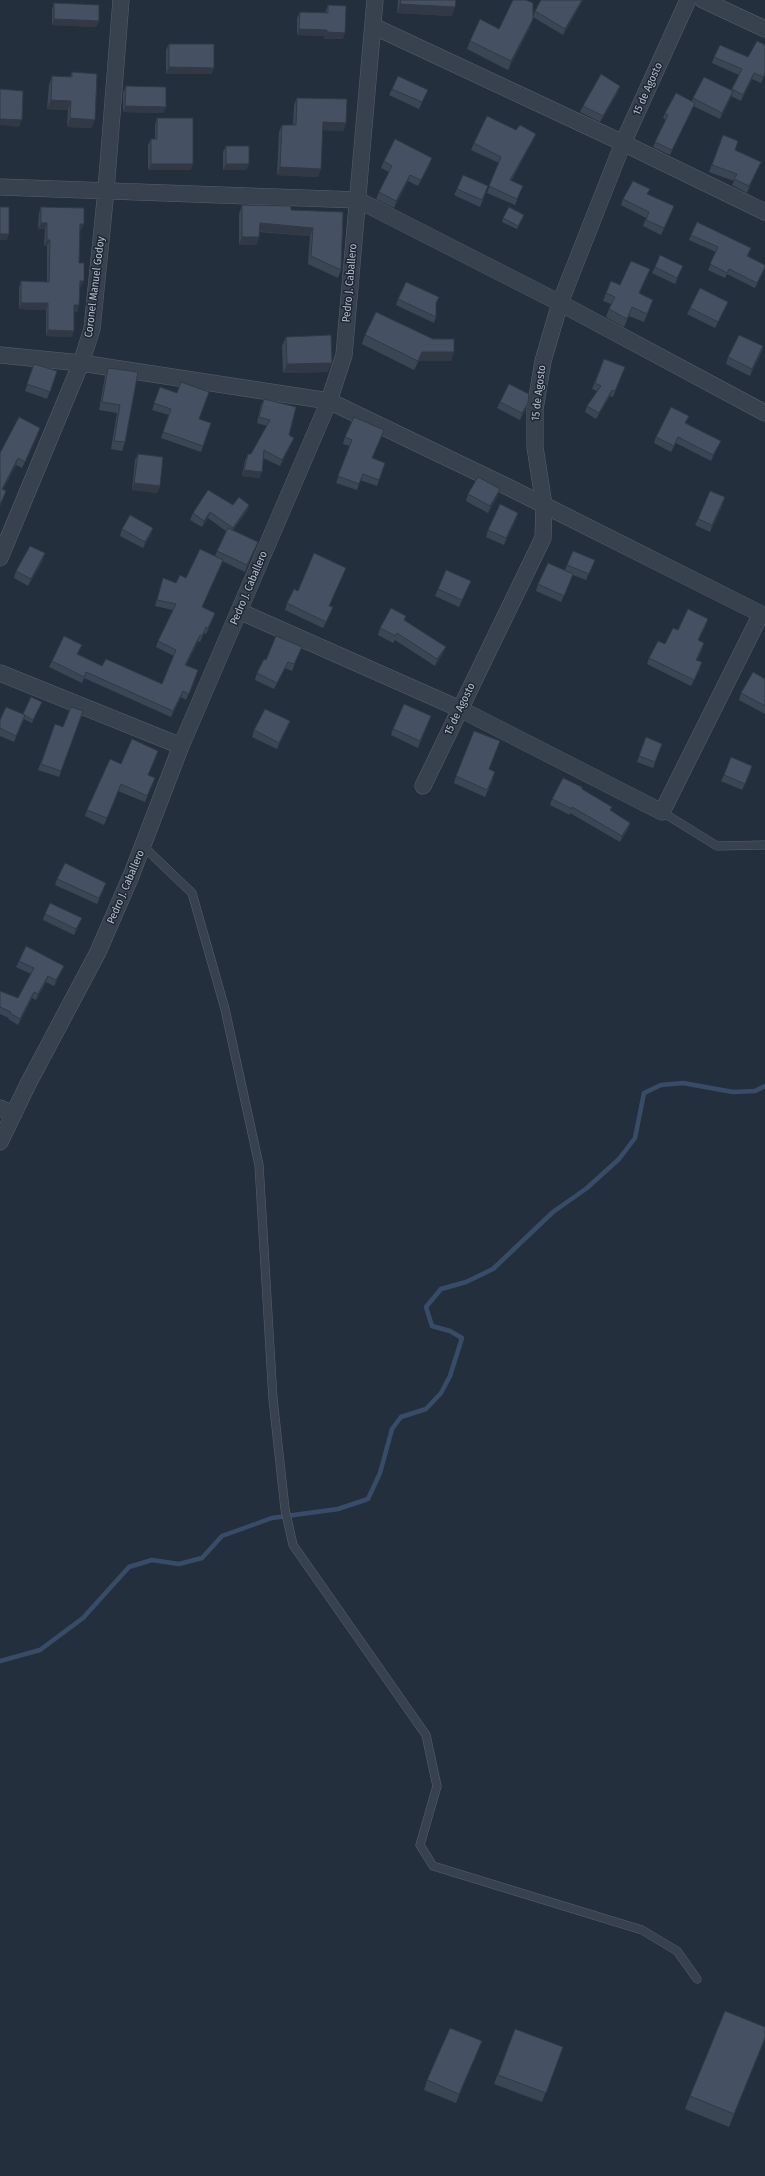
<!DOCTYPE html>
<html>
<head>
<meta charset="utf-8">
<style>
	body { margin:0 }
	canvas { display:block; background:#242f3e }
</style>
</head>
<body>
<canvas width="765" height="2176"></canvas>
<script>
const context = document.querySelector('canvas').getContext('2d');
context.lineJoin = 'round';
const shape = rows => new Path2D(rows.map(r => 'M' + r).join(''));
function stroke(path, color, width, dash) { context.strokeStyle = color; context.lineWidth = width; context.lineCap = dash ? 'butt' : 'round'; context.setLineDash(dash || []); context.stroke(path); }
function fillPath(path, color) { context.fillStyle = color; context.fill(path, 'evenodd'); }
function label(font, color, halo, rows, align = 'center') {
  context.font = font + ' "Fira Sans Condensed",sans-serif'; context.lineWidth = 3; context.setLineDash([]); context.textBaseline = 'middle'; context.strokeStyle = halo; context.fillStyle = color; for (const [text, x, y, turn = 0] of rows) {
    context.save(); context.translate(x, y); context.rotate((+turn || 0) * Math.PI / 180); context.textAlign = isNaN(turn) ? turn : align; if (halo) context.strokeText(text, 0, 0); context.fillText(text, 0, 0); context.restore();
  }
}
const stream = shape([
	[0,1661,40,1650,83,1618,129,1567,152,1560,179,1564,202,1558,222,1536,272,1518,338,1509,368,1499,380,1473,392,1429,401,1417,426,1409,441,1393,450,1376,462,1338,450,1331,432,1326,426,1307,441,1289,466,1282,493,1269,553,1212,587,1188,619,1159,635,1138,644,1093,661,1085,683,1083,733,1092,755,1091,765,1086]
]);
const service = shape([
	[662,812,717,846,765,845],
	[143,846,192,893,225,1009,259,1165,273,1399,285,1509,293,1545,426,1735,437,1786,420,1845,433,1866,642,1930,677,1951,697,1979]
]);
const minor = shape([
	[703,0,765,29],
	[373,26,623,143,765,212],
	[0,187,358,200,560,303,765,413],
	[0,355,81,363,329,401,510,488,761,614,662,812,460,709,239,611],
	[0,558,81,363,92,329,106,190,121,0],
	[0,673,181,746],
	[423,786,543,538,544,505,535,447,535,409,543,361,560,303,623,143,688,0],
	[0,1108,14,1114],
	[0,1142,28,1084,98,952,131,876,181,746,329,401,344,355,375,0]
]);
const wall = shape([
	[398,0,456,0,452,16,397,13],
	[583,0,563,35,533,17,530,27,508,70,467,49,470,41,499,29,533,17,535,11],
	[54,3,99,21,96,27,52,25,52,9],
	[328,5,343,39,324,39,325,36,297,35,297,18,300,12,325,13],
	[169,44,214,68,211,74,166,74,166,50],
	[765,45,765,75,761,83,752,79,741,101,731,96,720,119,693,106,670,155,653,147,666,120,663,118,665,113,692,101,693,98,731,90,739,75,712,63,714,57,748,57],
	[72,72,92,128,67,127,68,110,47,109,49,85,52,76,70,77],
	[126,86,166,107,163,113,123,112,123,93],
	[392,89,425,96,419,109,389,95],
	[618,92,600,122,580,112,583,106],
	[297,98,346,123,343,131,322,130,318,177,277,175,279,132,282,125,293,125,294,105],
	[157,118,191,170,148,170,148,145,151,139,155,139,155,125],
	[723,135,735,150,761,162,758,168,747,193,732,185,734,181,709,172],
	[533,140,511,181,520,192,515,205,487,193,499,163,471,150,474,143],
	[226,146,246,170,223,170,223,152],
	[384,161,430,164,418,186,408,181,394,208,376,199,379,192,389,172,381,168],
	[457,189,486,192,480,207,454,195],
	[648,194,672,212,661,235,643,226,646,218,621,205,623,199],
	[242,205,291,210,343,212,341,270,338,278,308,264,310,236,259,232,259,237,256,245,239,245,239,214],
	[41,207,84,224,81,230,80,230,79,263,81,287,80,287,79,305,77,312,74,312,72,337,46,336,46,310,19,309,19,287,21,281,47,282,47,246,44,246,45,229,38,229,39,213],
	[503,218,523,218,517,229,502,222],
	[691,235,749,254,748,256,765,268,755,288,727,274,725,278,708,270,716,252,689,240],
	[655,267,680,272,675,284,652,273],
	[650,269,639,294,650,308,644,322,629,316,624,327,606,317,611,304,603,301,606,293],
	[398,299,436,304,436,317,434,323,396,305],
	[728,302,715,328,687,314,690,308],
	[365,335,451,361,419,361,414,370,362,344],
	[286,337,328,372,283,373,282,346],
	[763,346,761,353,750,376,726,364,728,357],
	[604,359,625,367,613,397,610,396,596,419,585,412,587,406,597,391,592,389],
	[34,364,57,371,47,399,25,391],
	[108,368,138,372,125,442,122,451,111,449,117,413,99,410,105,376],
	[160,387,199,419,211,423,201,452,161,438,169,415,152,410],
	[264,399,289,435,291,444,280,466,263,458,262,472,259,478,242,476,245,460,248,454,251,454,267,426,257,423,261,405],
	[500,402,528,403,526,409,520,420,497,408],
	[686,423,718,447,711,461,676,443,671,452,654,443,656,437],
	[384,430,372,458,385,463,377,486,360,480,357,490,336,483,350,446,343,444,345,437],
	[38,434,22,468,16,465,3,489,6,491,0,506,0,453],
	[138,454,160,486,157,493,132,490,135,460],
	[468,494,498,495,488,513,466,501],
	[723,504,710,532,695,525,698,519],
	[233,505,249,505,247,511,233,530,258,542,245,572,222,561,202,607,213,619,206,634,204,633,200,642,198,641,186,666,198,670,186,700,181,697,171,717,84,678,82,683,49,667,52,661,79,651,78,654,102,666,162,684,174,656,156,647,158,641,173,610,155,606,163,578,176,583,186,578,215,556,226,531,208,518,202,527,190,520,193,513],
	[518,513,516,519,504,545,486,537,488,530],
	[122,529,151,534,143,548,120,536],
	[43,560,28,586,14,578,16,571],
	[567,565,592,566,586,580,573,575,561,602,536,591,538,584,565,570],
	[346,568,329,606,333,607,330,614,323,628,285,610,287,603,298,591],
	[471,581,459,607,435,596,438,589],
	[405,620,443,653,435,666,395,640,393,643,378,635,380,628],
	[706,625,698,640,702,650,697,660,700,669,691,686,647,664,649,658,665,644,678,630],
	[299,653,292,671,285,668,274,689,255,680,257,673,266,660],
	[765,679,765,714,739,700,741,693],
	[42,702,32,723,24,719,14,742,0,736,0,720,23,714],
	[83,711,59,777,38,770,55,724,63,727],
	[431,716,418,748,391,735,393,729],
	[290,721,287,728,277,749,252,737,254,730],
	[646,737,662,744,653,768,637,762],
	[156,757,148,775,155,778,145,802,118,791,104,825,85,816,87,810,121,764],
	[489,769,493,779,485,797,454,783,456,776],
	[750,773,742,790,721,781,724,775],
	[582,789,611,811,630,823,628,829,620,842,570,813,570,815,550,805,552,799],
	[57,879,104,888,97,904,55,885],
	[45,914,82,918,74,935,43,920],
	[19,961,64,966,54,986,46,982,36,1000,32,998,18,1025,8,1019,9,1018,0,1014,0,991,18,998,31,974,16,967],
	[515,2029,563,2047,542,2102,494,2084],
	[765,2039,729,2127,685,2109,690,2096],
	[478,2051,456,2103,424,2090,427,2080]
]);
const shadedWall = shape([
	[582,0,583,0,563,35,565,29],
	[400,4,455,7,452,16,397,13],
	[54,19,99,21,96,27,52,25],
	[533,19,530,27,508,70,511,61],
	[299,29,327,30,325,36,297,35],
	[327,32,345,33,343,39,324,39],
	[169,67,214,68,211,74,166,74],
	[754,73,752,79,741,101,743,95],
	[620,86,618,92,600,122,603,116],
	[733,91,731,98,720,119,722,113],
	[51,100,71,101,68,110,47,109],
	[695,103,693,108,670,155,672,150],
	[125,106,166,107,163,113,123,112],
	[70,118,95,120,92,128,67,127],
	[0,119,22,120,19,127,0,125],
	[323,122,346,123,343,131,320,130],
	[536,134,533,140,507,187,510,180],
	[432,158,430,164,418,186],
	[761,162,758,168,747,193,749,186],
	[151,164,193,164,191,170,148,170],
	[226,164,249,164,246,170,223,170],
	[280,167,321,169,318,177,277,175],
	[410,175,408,181,394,208,396,201],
	[674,206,672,212,661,235,664,228],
	[41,223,47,223,45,229,38,229],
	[260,223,313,228,310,236,256,231],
	[80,224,84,224,81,230,78,230],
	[0,234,9,234,7,240,0,240],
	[242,237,259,237,256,245,239,245],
	[47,240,50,240,47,246,44,246],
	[765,267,764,270,755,288,757,283],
	[650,269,647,277,636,301,639,293],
	[80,281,84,281,81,287,78,287],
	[21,303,48,303,46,310,19,309],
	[74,305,79,305,77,312,72,312],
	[48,330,74,331,72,337,46,336],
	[763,346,761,353,750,376,752,369],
	[422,352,454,352,451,361,419,361,414,370],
	[332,363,328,372,283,373,287,364],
	[612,390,610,396,596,419,599,413],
	[528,403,526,409,520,420,522,413],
	[678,437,676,443,671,452,674,446],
	[294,438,280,466,282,460],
	[721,441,711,461,713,455],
	[18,458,16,465,0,495,2,489],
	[244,470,262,472,259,478,242,476],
	[134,483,160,486,157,493,132,490],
	[500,489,498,495,488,513,490,506],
	[725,497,723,504,710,532,712,525],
	[249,505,247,511,230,534,233,528],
	[210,512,208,518,202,527,204,521],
	[518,513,516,519,504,545,506,538],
	[153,528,151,534,143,548,145,542],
	[258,542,256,548,245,572,247,565],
	[45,553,43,560,28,586,31,579],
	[223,560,221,566,199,613,202,607],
	[346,568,343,574,326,612,329,606],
	[215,613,213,619,206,634,208,628],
	[708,619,706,625,696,646,698,640],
	[200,635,198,641,183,671,185,665],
	[704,643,702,650,694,666,696,660],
	[446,647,443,653,435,666,437,659],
	[702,662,700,669,691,686,694,680],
	[183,691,181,697,171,717,173,711],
	[25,715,23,722,14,742,16,736],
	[431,716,429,722,418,748,420,741],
	[290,721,287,728,277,749,279,743],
	[630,823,628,829,620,842,622,836],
	[82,918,79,925,74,935,76,929],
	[64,966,54,986,56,980],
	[48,976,46,982,36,1000,38,994],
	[34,992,32,998,18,1025,20,1019],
	[765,2038,764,2041,729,2127,734,2114],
	[482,2041,478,2051,456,2103,459,2094]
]);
const building = shape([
	[401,0,456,0,455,7,400,4,401,0],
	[513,0,526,0,533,3,533,19,511,61,470,41,480,19,499,29,513,0],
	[541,0,582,0,565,29,535,11,541,0],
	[54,3,99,5,99,21,54,19,54,3],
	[328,5,346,6,345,33,327,32,327,30,299,29,300,12,328,13,328,5],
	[757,41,765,45,765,73,763,77,754,73,743,95,732,89,742,69,714,57,720,45,748,57,757,41],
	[169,44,214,44,214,68,169,67,169,44],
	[72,72,97,74,95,120,70,118,71,101,51,100,52,76,72,77,72,72],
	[601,74,620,86,603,116,583,106,601,74],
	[398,76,428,90,422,102,392,89,398,76],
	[704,77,733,91,722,113,693,98,704,77],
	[126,86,166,87,166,107,125,106,126,86],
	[0,89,23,91,22,120,0,119,0,89],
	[676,93,695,103,672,150,655,142,668,115,665,113,676,93],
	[297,98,347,99,346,123,323,122,321,169,280,167,282,125,296,125,297,98],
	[487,116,516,130,520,125,536,134,510,180,523,186,517,199,489,186,501,157,474,143,487,116],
	[157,118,193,118,193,164,151,164,151,139,157,139,157,118],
	[723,135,738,141,735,150,761,162,749,186,734,179,737,174,712,165,723,135],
	[395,139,432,158,421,180,410,175,396,201,379,192,392,166,384,161,395,139],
	[226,146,249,146,249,164,226,164,226,146],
	[463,175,488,186,482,200,457,189,463,175],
	[633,181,650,189,647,194,674,206,664,228,646,220,649,212,623,199,633,181],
	[242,205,291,206,291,210,343,212,341,270,311,256,313,228,260,223,259,237,242,237,242,205],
	[0,207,9,207,9,234,0,234,0,207],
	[41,207,84,208,84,224,80,224,79,263,84,263,84,281,80,281,79,305,74,305,74,331,48,330,48,303,21,303,21,281,49,282,50,240,47,240,47,223,41,223,41,207],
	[509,207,524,215,518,226,503,218,509,207],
	[697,222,751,248,747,256,765,265,765,267,757,283,729,269,727,273,710,264,718,247,691,235,697,222],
	[660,255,683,266,677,278,655,267,660,255],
	[631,261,650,269,639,293,653,300,647,314,632,307,627,319,609,309,615,297,606,293,611,281,620,285,631,261],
	[406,282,439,297,436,303,436,317,398,299,406,282],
	[700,288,728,302,718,322,690,308,700,288],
	[376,312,433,339,454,339,454,352,422,352,418,361,365,335,376,312],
	[331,335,332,363,287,364,286,337,331,335],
	[739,335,763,346,752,369,728,357,739,335],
	[604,359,625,367,615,391,612,390,599,413,587,406,601,386,595,383,604,359],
	[34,364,57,371,50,392,27,384,34,364],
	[108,368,138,372,125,442,114,441,120,405,102,402,108,368],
	[181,382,209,392,199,419,211,423,203,446,163,432,171,409,154,403,160,387,177,393,181,382],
	[509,384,529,394,528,403,522,413,500,402,509,384],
	[264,399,296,407,289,435,294,438,282,460,264,450,262,472,244,470,248,454,251,454,270,420,259,417,264,399],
	[671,407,689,416,685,423,721,441,713,455,678,437,674,446,656,437,671,407],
	[19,417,40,428,25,462,18,458,2,489,6,491,0,505,0,453,19,417],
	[354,417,384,430,372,458,385,463,379,480,363,474,359,484,338,476,352,440,345,437,354,417],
	[138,454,163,457,160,486,134,483,138,454],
	[478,477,500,489,490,506,468,494,478,477],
	[208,490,233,505,239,497,249,505,233,528,210,512,204,521,193,513,208,490],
	[710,491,725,497,712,525,698,519,710,491],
	[500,504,518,513,506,538,488,530,500,504],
	[130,515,153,528,145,542,122,529,130,515],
	[228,528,258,542,247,565,217,551,228,528],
	[30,546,45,553,31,579,16,571,30,546],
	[200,549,223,560,202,607,215,613,208,628,206,627,202,636,200,635,185,665,198,670,189,694,183,691,173,711,86,672,84,677,52,661,64,636,82,645,77,654,102,666,106,659,162,684,176,650,158,641,176,604,157,600,163,578,176,583,180,575,186,578,200,549],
	[573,551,595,560,589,574,567,565,573,551],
	[314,553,346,568,329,606,333,607,326,622,287,603,294,589,298,591,314,553],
	[548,563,573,574,564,596,538,584,548,563],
	[446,570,471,581,462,600,438,589,446,570],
	[391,608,406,616,404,620,446,647,437,659,397,633,396,636,380,628,391,608],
	[688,609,708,619,698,640,704,643,696,660,702,662,694,680,649,658,658,641,665,644,673,628,678,630,688,609],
	[276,636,302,647,294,664,288,662,277,683,257,673,264,659,266,660,276,636],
	[753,672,765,679,765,706,741,693,753,672],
	[31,697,42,702,33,720,23,714,31,697],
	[404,704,431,716,420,741,393,729,404,704],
	[6,707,25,715,16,736,0,728,0,720,6,707],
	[71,707,83,711,61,771,41,764,55,724,63,727,71,707],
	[265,709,290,721,279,743,254,730,265,709],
	[474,731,500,741,489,769,495,772,487,790,456,776,474,731],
	[646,737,662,744,655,762,639,756,646,737],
	[132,739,158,751,148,775,155,778,147,796,121,784,107,818,87,810,110,759,121,764,132,739],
	[731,757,752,766,745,784,724,775,731,757],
	[563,778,582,787,582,789,612,807,610,810,630,823,622,836,572,807,572,809,552,799,563,778],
	[65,863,106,883,99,898,57,879,65,863],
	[50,903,82,918,76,929,45,914,50,903],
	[26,946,64,966,56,980,48,976,38,994,34,992,20,1019,10,1013,11,1012,0,1007,0,991,18,998,34,968,19,961,26,946],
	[725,2011,765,2027,765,2038,734,2114,690,2096,725,2011],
	[450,2028,482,2041,459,2094,427,2080,450,2028],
	[515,2029,563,2047,546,2093,498,2075,515,2029]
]);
const streetNames = [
	["15 de Agosto",648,89,-66],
	["Pedro J. Caballero",350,283,-85],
	["Coronel Manuel Godoy",95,287,-83],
	["15 de Agosto",539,393,-83],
	["Pedro J. Caballero",249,588,-67],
	["15 de Agosto",460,709,-64],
	["Pedro J. Caballero",126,887,-67]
];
stroke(stream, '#394c67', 4.5);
stroke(service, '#565f6c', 9);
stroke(minor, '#565f6c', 17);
stroke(service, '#38414e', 8);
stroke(minor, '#38414e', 16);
fillPath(wall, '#3b4654');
fillPath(shadedWall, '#303945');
fillPath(building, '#455162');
stroke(building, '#303945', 1);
label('11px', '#b4bcc9', '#1d2633', streetNames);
</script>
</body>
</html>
